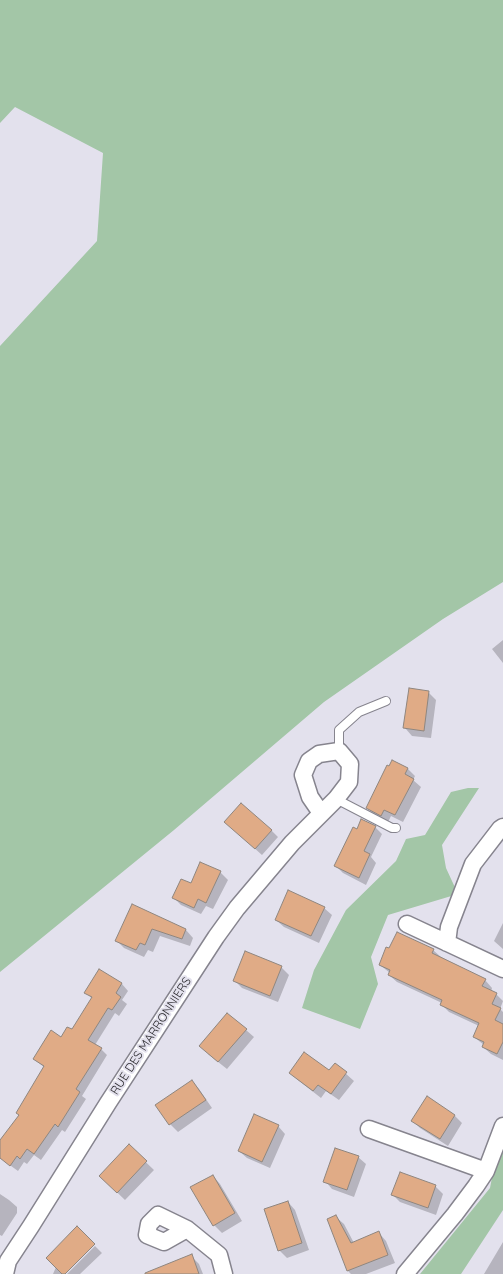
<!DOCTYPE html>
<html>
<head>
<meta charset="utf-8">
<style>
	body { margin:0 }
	canvas { display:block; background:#e3e1ed }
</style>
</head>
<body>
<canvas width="503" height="1274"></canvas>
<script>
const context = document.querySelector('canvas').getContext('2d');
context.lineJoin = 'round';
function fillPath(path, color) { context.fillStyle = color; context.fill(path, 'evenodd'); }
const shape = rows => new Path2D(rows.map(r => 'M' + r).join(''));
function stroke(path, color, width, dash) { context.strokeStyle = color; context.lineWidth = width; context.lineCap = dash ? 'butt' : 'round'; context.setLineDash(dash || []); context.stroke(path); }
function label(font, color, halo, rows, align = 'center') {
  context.font = font + ' Quicksand,sans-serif'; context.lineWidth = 4; context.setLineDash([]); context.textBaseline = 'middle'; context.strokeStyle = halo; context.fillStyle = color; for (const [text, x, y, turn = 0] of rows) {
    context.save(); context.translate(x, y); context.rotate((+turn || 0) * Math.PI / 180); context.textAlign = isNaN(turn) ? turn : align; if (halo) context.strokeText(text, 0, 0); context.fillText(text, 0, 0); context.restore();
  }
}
const green = shape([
	[0,0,503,0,503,582,443,619,324,702,174,830,0,972,0,346,97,241,103,153,15,107,0,123],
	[468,788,479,788,442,845,446,868,458,894,388,915,371,957,378,984,360,1029,302,1008,314,970,346,910,396,861,406,839,425,835,451,792],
	[503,1138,503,1210,461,1274,420,1274,490,1188,496,1157]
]);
const shadow = shape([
	[503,640,503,663,492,649],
	[428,692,436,700,431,738,412,736,405,728],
	[393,761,408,769,415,776,413,780,421,787,403,822,391,816,388,822,375,815,367,808],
	[375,827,382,834,371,857,376,863,366,885,343,873,336,866,358,830],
	[233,829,271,830,278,837,262,855],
	[220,872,228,880,213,909,206,906,201,914,181,905,174,898,191,884],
	[133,906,186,930,193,938,190,946,160,936,153,952,148,950,144,957,124,948,116,940],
	[324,908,332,915,319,943,284,927,276,920],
	[503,923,503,949,494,941],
	[433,950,441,957,485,980,492,988,491,992,496,994,503,1001,500,1009,503,1012,503,1060,491,1054,483,1047,484,1045,474,1037,479,1026,449,1012,441,1004,442,1003,397,982,389,975,390,973,380,965],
	[281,967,289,975,278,1002,242,988,234,980],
	[99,970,122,984,128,991,122,1000,127,1004,119,1016,115,1013,95,1045,101,1049,107,1055,82,1096,86,1099,65,1132,62,1130,41,1160,34,1155,27,1164,24,1162,18,1171,0,1158,0,1142,20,1116,45,1068,34,1059,72,1031,92,999,86,992],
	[246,1030,254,1037,227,1069,208,1054],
	[335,1064,354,1081,339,1100,326,1091,321,1098,298,1080,290,1073,329,1072],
	[192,1081,199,1089,212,1108,178,1132,170,1124,157,1105],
	[455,1116,462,1123,448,1146,420,1128,413,1121],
	[278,1126,285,1134,270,1168,247,1158,239,1151],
	[129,1146,154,1170,125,1200,100,1176],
	[358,1157,366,1164,354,1197,332,1189,325,1181],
	[213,1176,220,1184,242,1221,222,1233,214,1225,192,1188],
	[435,1186,443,1194,436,1215,400,1202,393,1195],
	[0,1194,9,1200,17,1207,17,1213,2,1236,0,1235],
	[288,1202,295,1210,309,1250,287,1258,279,1250],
	[336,1217,344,1224,354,1243,379,1233,386,1241,395,1263,366,1274,351,1274,348,1271,329,1220],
	[503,1242,503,1274,484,1274],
	[95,1246,102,1253,80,1274,67,1274],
	[191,1256,199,1264,203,1274,170,1274],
	[56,1267,63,1274,53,1274]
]);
const building = shape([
	[409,688,429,691,424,731,403,728,409,688],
	[392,760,408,768,405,774,414,779,395,815,384,810,381,816,366,808,387,765,389,766,392,760],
	[241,803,272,830,255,849,224,822,241,803],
	[361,819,376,826,364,851,370,854,359,878,334,866,353,827,357,829,361,819],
	[200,862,221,871,206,903,198,899,194,908,172,898,181,879,191,883,200,862],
	[288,890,325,907,311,936,275,920,288,890],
	[132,904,186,929,182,939,152,929,145,945,140,943,136,950,115,941,132,904],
	[397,932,434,949,432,953,486,979,482,986,497,993,492,1004,501,1008,495,1020,503,1024,503,1042,497,1054,482,1047,484,1042,473,1037,479,1023,440,1005,442,1000,388,975,390,970,379,965,386,947,389,948,397,932],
	[245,951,282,966,270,996,233,981,245,951],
	[99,969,122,983,116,993,121,997,112,1010,108,1008,88,1040,102,1048,76,1089,80,1092,58,1127,55,1124,34,1154,27,1149,20,1159,17,1156,10,1166,0,1158,0,1140,19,1115,16,1113,44,1066,33,1059,51,1030,61,1037,67,1027,72,1029,92,997,84,993,99,969],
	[227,1013,247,1029,218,1062,199,1046,227,1013],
	[304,1052,329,1070,335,1063,347,1072,331,1094,318,1085,313,1091,289,1073,304,1052],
	[192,1080,206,1100,169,1125,155,1105,192,1080],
	[427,1096,455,1115,440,1139,411,1121,427,1096],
	[254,1114,279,1125,262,1162,238,1151,254,1114],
	[129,1144,147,1161,117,1193,99,1176,129,1144],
	[335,1148,359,1156,347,1190,323,1182,335,1148],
	[400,1172,436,1185,428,1208,391,1195,400,1172],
	[213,1175,235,1213,213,1226,190,1187,213,1175],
	[288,1201,302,1243,278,1251,264,1209,288,1201],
	[336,1215,351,1243,379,1231,388,1255,347,1271,327,1219,336,1215],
	[77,1226,95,1244,65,1274,62,1274,46,1258,77,1226],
	[192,1254,199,1274,145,1274,145,1273,192,1254]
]);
const service = shape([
	[339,751,339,730,359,712,386,701],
	[336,799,392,828,396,828]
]);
const minor = shape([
	[407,924,503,969],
	[447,943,449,927,473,864,500,829,503,827],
	[369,1129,486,1171],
	[187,1229,164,1242,147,1235,149,1224,158,1215,187,1229,219,1255,224,1274],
	[5,1274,8,1261,31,1226,108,1103,216,937,237,908,292,843,336,799,349,782,350,764,339,751,319,754,309,761,303,775,310,797,321,813],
	[405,1274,455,1214,476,1186,486,1171,503,1126]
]);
const streetNames = [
	["RUE DES MARRONNIERS",151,1036,-57]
];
fillPath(green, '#a3c6a7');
fillPath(shadow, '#0003');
fillPath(building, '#e0ab86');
stroke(building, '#8f867f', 1);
stroke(service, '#86848e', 10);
stroke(minor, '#86848e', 19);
stroke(service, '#fff', 8);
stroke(minor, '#fff', 16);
label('12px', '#28272b', '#e3e1ed', streetNames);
</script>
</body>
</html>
